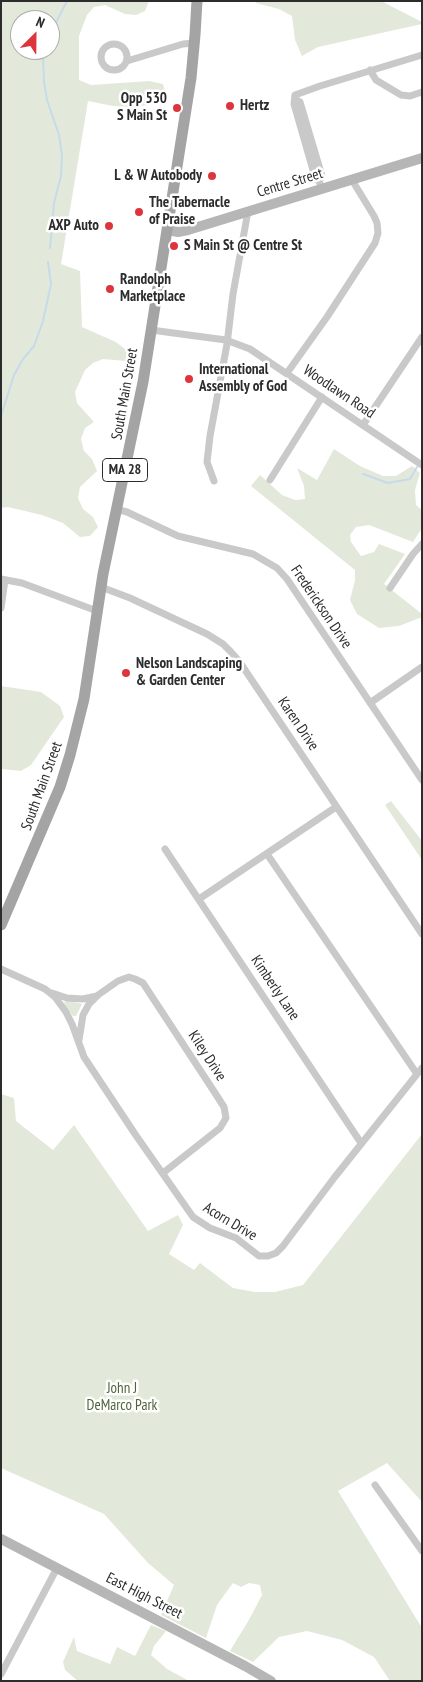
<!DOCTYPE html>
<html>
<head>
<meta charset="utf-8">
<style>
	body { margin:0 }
	#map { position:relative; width:423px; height:1682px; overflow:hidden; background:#fff; font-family:"PT Sans Narrow",sans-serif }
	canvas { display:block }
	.frame { position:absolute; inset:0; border:2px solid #2c2c2c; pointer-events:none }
	.north { position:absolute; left:10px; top:10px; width:50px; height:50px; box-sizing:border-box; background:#fff; border:1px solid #ababab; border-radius:50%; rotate:23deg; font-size:14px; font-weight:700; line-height:20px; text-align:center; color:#2c2c2c }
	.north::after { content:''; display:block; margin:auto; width:18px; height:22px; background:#dc363c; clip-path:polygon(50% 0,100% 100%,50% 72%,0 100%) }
</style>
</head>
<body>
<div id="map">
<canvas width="423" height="1682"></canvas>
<div class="frame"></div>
<div class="north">N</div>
</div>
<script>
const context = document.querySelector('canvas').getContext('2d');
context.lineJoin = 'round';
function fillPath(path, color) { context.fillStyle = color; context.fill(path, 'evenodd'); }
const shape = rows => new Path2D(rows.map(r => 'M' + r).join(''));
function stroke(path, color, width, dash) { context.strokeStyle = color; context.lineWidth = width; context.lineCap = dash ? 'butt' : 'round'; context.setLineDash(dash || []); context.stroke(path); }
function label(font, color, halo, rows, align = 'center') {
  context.font = font + ' "PT Sans Narrow",sans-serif'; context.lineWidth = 5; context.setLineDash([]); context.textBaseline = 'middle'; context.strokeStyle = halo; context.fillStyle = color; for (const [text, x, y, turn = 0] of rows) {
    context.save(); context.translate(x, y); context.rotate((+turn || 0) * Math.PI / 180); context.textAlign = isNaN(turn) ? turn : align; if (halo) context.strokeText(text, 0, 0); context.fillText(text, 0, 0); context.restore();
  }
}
const green = shape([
	[1,1,149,1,145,11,136,15,125,14,105,5,94,7,87,15,79,36,79,80,91,85,149,81,163,84,166,95,158,103,136,107,113,106,88,101,61,264,80,271,82,327,116,342,135,357,125,361,103,359,93,363,85,370,75,392,77,403,94,422,85,428,81,439,84,451,92,459,97,471,80,487,78,498,83,509,93,517,98,527,90,536,80,537,63,523,42,515,8,507,1,508],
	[20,20,50,20,50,50,20,50],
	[256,1,381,1,422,22,422,24,318,47,302,56,295,40,292,16,279,9,256,3],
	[334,449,360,466,383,476,396,476,412,466,420,473,415,490,416,505,422,510,422,528,413,542,369,525,356,527,350,535,351,542,361,556,374,552,379,544,405,554,384,584,422,614,422,617,399,626,379,628,357,614,350,600,355,580,355,570,251,486,260,475,282,495,295,500,305,499,304,486,297,468,317,480],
	[1,686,41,692,60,706,64,717,31,765,21,771,1,769],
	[391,801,422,841,422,860,385,805],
	[66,1000,82,1004,76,1016,73,1016,65,1005,64,1003],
	[1,1094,14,1098,16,1121,53,1150,74,1125,148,1231,178,1215,183,1225,169,1254,194,1270,200,1263,233,1288,255,1292,275,1292,303,1285,422,1134,422,1502,387,1463,338,1491,422,1628,422,1681,390,1681,374,1657,342,1640,307,1631,279,1637,253,1662,230,1651,250,1618,262,1595,260,1585,249,1583,241,1587,233,1583,217,1605,206,1638,161,1615,174,1585,148,1563,104,1514,1,1468],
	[151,1625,166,1631,154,1646,151,1655,167,1669,189,1681,78,1681,65,1670,63,1662,74,1637,77,1651,110,1664,117,1647,135,1656]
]);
const stream = shape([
	[50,34,67,1],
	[45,50,43,58,44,82,47,100,59,135,62,155,61,176,54,203,50,248],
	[1,416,14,375,23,359,34,346,43,321,51,284,48,262],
	[363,474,388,483,410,479,417,467]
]);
const minor = shape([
	'101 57a13 13 0 1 1 26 0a13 13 0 1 1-26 0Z',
	[127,61,183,44,195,43],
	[370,70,376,80,401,95,410,96,422,92],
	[295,99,300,102,322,176,319,181],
	[322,189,319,181,315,177,294,104,295,95,320,86,422,55],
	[151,330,226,340,250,349,422,465],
	[287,373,327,317,375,243,378,233,377,223,374,216,352,180],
	[363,425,422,337],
	[270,480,322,397],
	[214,481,207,462,210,436,227,344,233,294,248,211],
	[116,509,127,512,178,536,253,554,277,568,287,579,422,780],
	[1,579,22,583,97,611],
	[101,587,130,598,207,634,223,644,231,652,239,661,422,934],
	[390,588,413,554,422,544],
	[1,608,5,580],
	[370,703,422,667],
	[165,849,361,1143],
	[267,854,417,1074],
	[199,899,336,807],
	[1,969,45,989,55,997,66,1012,72,1024,84,1057,135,1134,193,1217,210,1228,236,1238,259,1256,268,1256,276,1253,283,1246,334,1178,422,1068],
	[52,993,67,998,83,999,97,996],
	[79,1040,83,1015,89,1004,98,995,118,981,129,977,135,979,143,983,217,1096,224,1107,226,1118,220,1128,163,1173],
	[375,1485,422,1551],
	[1,1674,57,1568]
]);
const secondary = shape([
	[167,230,178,232,188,230,422,158],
	[1,1539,245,1666,271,1681]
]);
const primary = shape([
	[1,925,60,787,70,755,84,699,103,574,143,382,191,78,195,35,197,1]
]);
const markers = [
	[230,106,5,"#dc363c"],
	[177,108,5,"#dc363c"],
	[212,176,5,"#dc363c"],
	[139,212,5,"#dc363c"],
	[109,226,5,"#dc363c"],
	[174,246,5,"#dc363c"],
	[110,289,5,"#dc363c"],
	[189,379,5,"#dc363c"],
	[126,673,5,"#dc363c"]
];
const shields = [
	[125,470,45]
];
const shieldNames = [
	["MA 28",125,470]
];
const poiNames = [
	["Opp 530",167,99,"right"],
	["S Main St",167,116,"right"],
	["Hertz",240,106],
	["L & W Autobody",202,176,"right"],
	["The Tabernacle",149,203],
	["of Praise",149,220],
	["AXP Auto",99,226,"right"],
	["S Main St @ Centre St",184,246],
	["Randolph",120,280],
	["Marketplace",120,297],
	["International",199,370],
	["Assembly of God",199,387],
	["Nelson Landscaping",136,664],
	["& Garden Center",136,681]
];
const streetNames = [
	["Centre Street",290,183,-17],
	["Woodlawn Road",339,392,34],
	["South Main Street",125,394,-80],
	["Frederickson Drive",321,607,56],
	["Karen Drive",298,724,56],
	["South Main Street",42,786,-70],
	["Kimberly Lane",275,988,56],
	["Kiley Drive",207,1056,57],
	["Acorn Drive",230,1222,31],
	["East High Street",144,1596,27]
];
const parkNames = [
	["John J",122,1389],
	["DeMarco Park",122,1406]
];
fillPath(green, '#e2e9da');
stroke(stream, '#c7dae9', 2);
stroke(minor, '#c9c9c9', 7);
stroke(secondary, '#b6b6b6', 10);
stroke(primary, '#a4a4a4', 11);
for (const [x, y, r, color] of markers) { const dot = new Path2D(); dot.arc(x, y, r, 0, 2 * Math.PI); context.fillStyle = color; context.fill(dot); stroke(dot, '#fff', 2); }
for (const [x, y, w] of shields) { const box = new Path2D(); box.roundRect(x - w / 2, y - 11.5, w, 23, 4); context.fillStyle = '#fff'; context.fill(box); stroke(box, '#2c2c2c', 1); }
label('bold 14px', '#2c2c2c', null, shieldNames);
label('bold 15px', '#2c2c2c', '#fff', poiNames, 'left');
label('15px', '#2c2c2c', '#fff', streetNames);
label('15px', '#4e653c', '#fff', parkNames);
</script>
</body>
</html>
